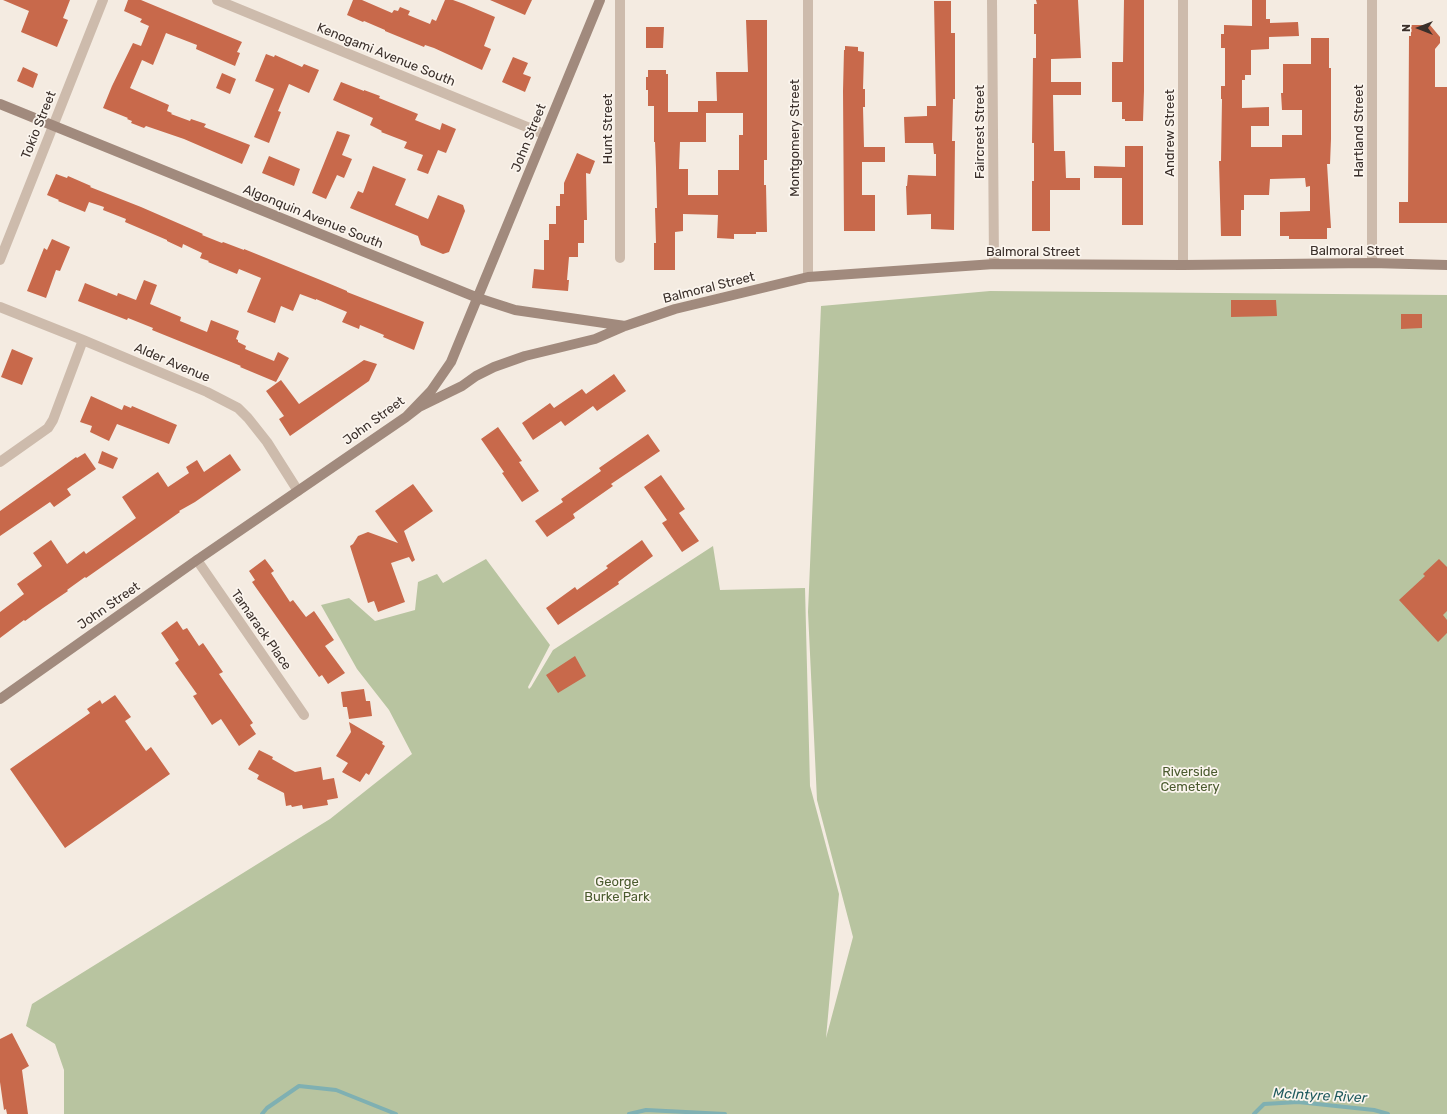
<!DOCTYPE html>
<html>
<head>
<meta charset="utf-8">
<style>
	body { margin:0 }
	#map { position:relative; width:1447px; height:1114px; overflow:hidden; background:#f4ebe1; font-family:Rubik,sans-serif }
	canvas { display:block }
	.north { position:absolute; left:1399px; top:8px; width:40px; height:40px; -webkit-text-stroke:3px #fbf5ee; paint-order:stroke; rotate:270deg; font-size:11px; font-weight:700; line-height:16px; text-align:center; color:#3b302b }
	.north::after { content:''; display:block; margin:auto; width:14px; height:18px; background:#3b302b; clip-path:polygon(50% 0,100% 100%,50% 72%,0 100%) }
</style>
</head>
<body>
<div id="map">
<canvas width="1447" height="1114"></canvas>
<div class="north">N</div>
</div>
<script>
const context = document.querySelector('canvas').getContext('2d');
context.lineJoin = 'round';
function fillPath(path, color) { context.fillStyle = color; context.fill(path, 'evenodd'); }
const shape = rows => new Path2D(rows.map(r => 'M' + r).join(''));
function stroke(path, color, width, dash) { context.strokeStyle = color; context.lineWidth = width; context.lineCap = dash ? 'butt' : 'round'; context.setLineDash(dash || []); context.stroke(path); }
function label(font, color, halo, rows, align = 'center') {
  context.font = font + ' Rubik,sans-serif'; context.lineWidth = 3.5; context.setLineDash([]); context.textBaseline = 'middle'; context.strokeStyle = halo; context.fillStyle = color; for (const [text, x, y, turn = 0] of rows) {
    context.save(); context.translate(x, y); context.rotate((+turn || 0) * Math.PI / 180); context.textAlign = isNaN(turn) ? turn : align; if (halo) context.strokeText(text, 0, 0); context.fillText(text, 0, 0); context.restore();
  }
}
const green = shape([
	[990,291,1447,295,1447,1114,64,1114,64,1070,55,1044,26,1026,32,1004,330,819,412,754,389,710,357,669,321,605,349,598,375,621,415,610,418,582,437,574,443,583,486,559,550,645,528,687,529,689,531,687,553,650,713,546,720,590,805,588,810,786,839,894,826,1038,853,937,817,800,808,612,821,306]
]);
const stream = shape([
	[262,1114,267,1108,299,1086,336,1090,396,1114],
	[629,1114,646,1110,725,1114],
	[1254,1114,1264,1104,1298,1102,1374,1110,1388,1114]
]);
const building = shape([
	[3,0,70,0,63,18,68,20,57,47,21,32,29,11],
	[128,0,141,0,242,42,237,52,240,53,235,66,196,49,197,45,166,33,153,65,142,60,130,88,169,105,167,111,172,113,171,114,190,121,191,119,206,124,204,127,250,145,242,164,184,139,146,126,144,128,131,123,132,121,127,119,128,118,103,108,112,86,133,43,141,46,149,26,140,22,142,19,124,11],
	[353,0,362,0,392,13,394,10,398,11,400,7,410,11,408,15,430,24,432,19,436,21,445,0,453,0,464,4,495,17,484,46,491,49,482,70,434,48,425,45,424,47,385,31,385,30,364,21,363,22,347,15],
	[490,0,532,0,525,15],
	[1036,0,1078,0,1081,58,1051,59,1051,82,1081,82,1081,95,1053,95,1054,151,1065,151,1066,178,1080,178,1080,190,1050,190,1050,231,1032,231,1032,181,1034,181,1034,143,1032,143,1033,58,1036,58,1036,34,1034,34,1034,4,1037,4],
	[1124,0,1144,0,1144,91,1143,121,1125,121,1125,119,1122,119,1122,102,1112,102,1112,62,1123,62],
	[1252,0,1266,0,1266,19,1270,19,1270,23,1298,22,1299,36,1269,37,1269,49,1251,50,1251,75,1245,75,1245,80,1242,80,1242,108,1269,107,1269,126,1251,126,1251,147,1282,147,1282,135,1302,135,1302,110,1282,110,1281,93,1283,93,1283,64,1311,64,1311,38,1329,38,1329,68,1331,68,1331,139,1330,164,1327,164,1331,228,1327,228,1327,239,1289,239,1289,236,1280,236,1280,212,1310,211,1310,186,1306,187,1305,178,1270,179,1269,195,1244,195,1244,210,1241,210,1241,236,1221,236,1219,161,1221,161,1222,99,1221,99,1221,86,1225,86,1225,48,1221,48,1221,34,1224,34,1224,25,1252,26],
	[934,1,951,1,951,33,955,33,955,99,953,99,952,141,955,141,954,230,931,229,931,214,907,215,906,186,907,186,908,175,936,176,936,154,934,154,933,143,905,143,904,117,927,116,927,106,936,106],
	[746,20,767,20,767,160,764,160,764,185,766,185,767,232,756,232,756,234,734,234,734,239,717,238,718,215,683,214,683,231,675,232,675,270,654,270,654,243,656,243,655,208,657,208,656,168,655,142,654,142,654,106,648,106,648,90,646,90,646,77,648,77,648,70,666,70,666,74,668,74,668,112,698,112,698,101,717,101,716,72,748,72],
	[706,113,743,113,743,135,739,135,739,170,718,170,718,195,688,195,688,169,679,169,680,142,706,142],
	[1411,25,1430,25,1440,37,1440,43,1435,49,1435,87,1447,87,1447,223,1399,223,1399,202,1408,202,1409,36,1411,36],
	[646,27,664,27,663,48,646,48],
	[845,46,858,47,858,51,864,52,863,89,865,89,865,107,863,107,864,147,885,147,885,162,862,162,862,195,875,195,875,231,844,231,843,91,844,50,845,50],
	[266,54,274,57,275,55,302,67,304,64,319,70,309,93,289,84,278,111,281,112,269,143,254,137,274,89,255,81],
	[513,57,528,63,523,74,531,77,525,92,502,82],
	[23,67,38,74,33,88,17,81],
	[222,73,236,79,230,94,216,88],
	[341,82,364,91,364,90,380,96,379,98,418,114,415,120,440,130,442,123,456,129,446,153,438,150,428,174,417,170,423,155,404,148,407,142,381,132,382,131,370,125,373,118,333,100],
	[337,131,350,135,342,155,352,159,344,178,337,175,326,199,312,193],
	[1125,146,1143,146,1143,225,1122,225,1122,178,1094,178,1094,166,1125,167],
	[577,153,595,161,590,174,586,173,587,220,584,220,584,243,578,243,578,257,569,257,567,280,569,280,568,291,532,288,534,269,544,270,544,240,549,240,549,224,556,224,556,206,560,206,560,194,564,194,564,183],
	[269,156,300,169,294,186,262,173],
	[373,166,406,179,395,205,428,219,438,195,463,205,465,211,449,252,443,254,421,245,418,236,350,208,358,191,363,193],
	[56,174,67,178,68,176,91,186,90,187,141,207,203,234,202,235,222,243,223,242,244,250,244,249,323,281,347,291,347,292,424,322,414,350,383,337,384,335,360,325,359,329,342,322,347,312,316,299,316,300,300,294,293,311,281,306,275,323,247,312,261,278,239,269,237,274,208,262,209,261,200,258,202,253,183,244,182,248,167,241,167,240,125,222,126,219,103,210,104,207,89,202,85,212,58,201,59,200,47,195],
	[52,239,70,247,60,271,56,270,46,298,27,291,44,248,47,250],
	[144,280,157,285,150,304,181,317,180,321,207,332,211,320,239,331,236,339,238,340,238,342,246,346,245,349,274,361,278,352,289,358,276,382,240,367,241,366,152,330,153,328,128,318,127,320,78,301,85,283,117,296,118,293,136,300],
	[1231,300,1276,300,1277,316,1231,317],
	[1401,314,1422,314,1422,328,1401,329],
	[12,349,33,358,22,385,1,377],
	[364,360,377,364,369,381,290,436,279,419,284,416,266,391,281,380,299,404],
	[614,374,626,391,597,411,593,406,565,426,561,421,533,440,522,423,550,403,554,408,582,389,586,394],
	[91,396,122,410,124,405,131,408,132,406,177,425,169,444,117,424,109,441,90,432,92,426,80,422],
	[498,427,522,461,519,462,539,491,522,502,502,473,504,472,481,439],
	[648,434,660,451,611,484,613,486,573,514,575,518,547,537,535,521,563,502,561,499,601,471,599,468],
	[102,451,118,458,113,469,98,463],
	[85,453,96,469,67,489,71,495,54,507,50,502,0,536,0,511,76,457,77,458],
	[230,454,241,470,195,502,179,511,180,512,86,578,85,577,67,590,68,591,43,608,25,621,24,620,0,638,0,612,24,594,17,584,42,566,33,553,51,540,67,564,84,551,86,554,136,518,122,497,158,472,168,487,189,473,186,467,197,460,204,472],
	[661,475,685,509,679,513,699,541,682,552,662,523,667,520,644,487],
	[413,484,433,511,404,531,415,560,412,562,409,557,391,563,405,602,378,612,374,601,368,603,350,546,353,544,358,536,368,532,398,543,375,511],
	[642,540,653,556,618,582,619,584,558,625,546,608,575,587,577,590,608,568,606,566],
	[265,559,274,571,271,573,290,602,293,600,306,617,314,611,334,640,325,646,345,673,328,684,322,675,319,677,252,582,255,580,249,571],
	[1439,559,1447,567,1447,611,1443,615,1447,620,1447,633,1438,642,1399,600,1425,576,1423,574],
	[177,621,183,630,187,628,199,646,203,643,223,672,219,674,253,723,250,725,256,734,239,746,221,719,212,725,193,696,197,694,175,663,179,660,161,633],
	[575,656,586,676,558,693,546,675],
	[364,689,366,701,370,701,372,716,349,719,347,707,343,707,341,692],
	[115,695,131,717,125,721,146,751,151,747,170,774,65,848,10,769,90,713,87,709,100,700,102,704],
	[349,722,383,742,382,744,385,746,369,775,366,773,360,782,342,772,348,763,336,756,351,732],
	[259,750,273,757,272,759,295,772,321,767,323,780,334,778,338,798,327,800,328,805,303,809,302,805,292,807,291,805,286,806,284,793,257,779,259,775,248,769],
	[12,1033,29,1066,22,1070,28,1114,7,1114,6,1109,4,1110,0,1082,0,1039]
]);
const street = shape([
	[217,0,544,134],
	[620,0,620,258],
	[992,0,994,264],
	[1183,0,1183,265],
	[1372,0,1372,263],
	[0,260,103,0],
	[808,277,808,0],
	[0,307,83,340,207,392,238,408,248,418,267,442,298,491],
	[0,462,48,428,53,420,83,340],
	[197,560,304,715]
]);
const secondary = shape([
	[0,104,478,298,515,310,625,326],
	[406,417,419,407,462,386,476,376,494,367,525,356,595,339,625,326,675,309,808,277,994,264,1183,265,1372,263,1447,265],
	[0,699,197,560,406,417,431,391,451,362,600,0]
]);
const streetNames = [
	["Kenogami Avenue South",386,55,22],
	["Tokio Street",39,125,-68],
	["Hunt Street",608,129,-90],
	["Hartland Street",1359,131,-90],
	["Faircrest Street",980,132,-90],
	["Andrew Street",1170,133,-90],
	["John Street",529,138,-68],
	["Montgomery Street",795,138,-90],
	["Algonquin Avenue South",313,217,22],
	["Balmoral Street",1357,251],
	["Balmoral Street",1033,252],
	["Balmoral Street",709,288,-14],
	["Alder Avenue",172,363,23],
	["John Street",374,421,-36],
	["John Street",109,606,-35],
	["Tamarack Place",261,630,55]
];
const parkNames = [
	["Riverside",1190,772],
	["Cemetery",1190,787],
	["George",617,882],
	["Burke Park",617,897]
];
const waterNames = [
	["McIntyre River",1320,1096,3]
];
fillPath(green, '#b8c4a0');
stroke(stream, '#7fb0b2', 4);
fillPath(building, '#c8694b');
stroke(street, '#cdbbac', 10);
stroke(secondary, '#a18a7d', 10);
label('13px', '#3b302b', '#fbf5ee', streetNames);
label('13px', '#4a5a2e', '#fbf5ee', parkNames);
label('italic 14px', '#1f5a5e', '#fbf5ee', waterNames);
</script>
</body>
</html>
